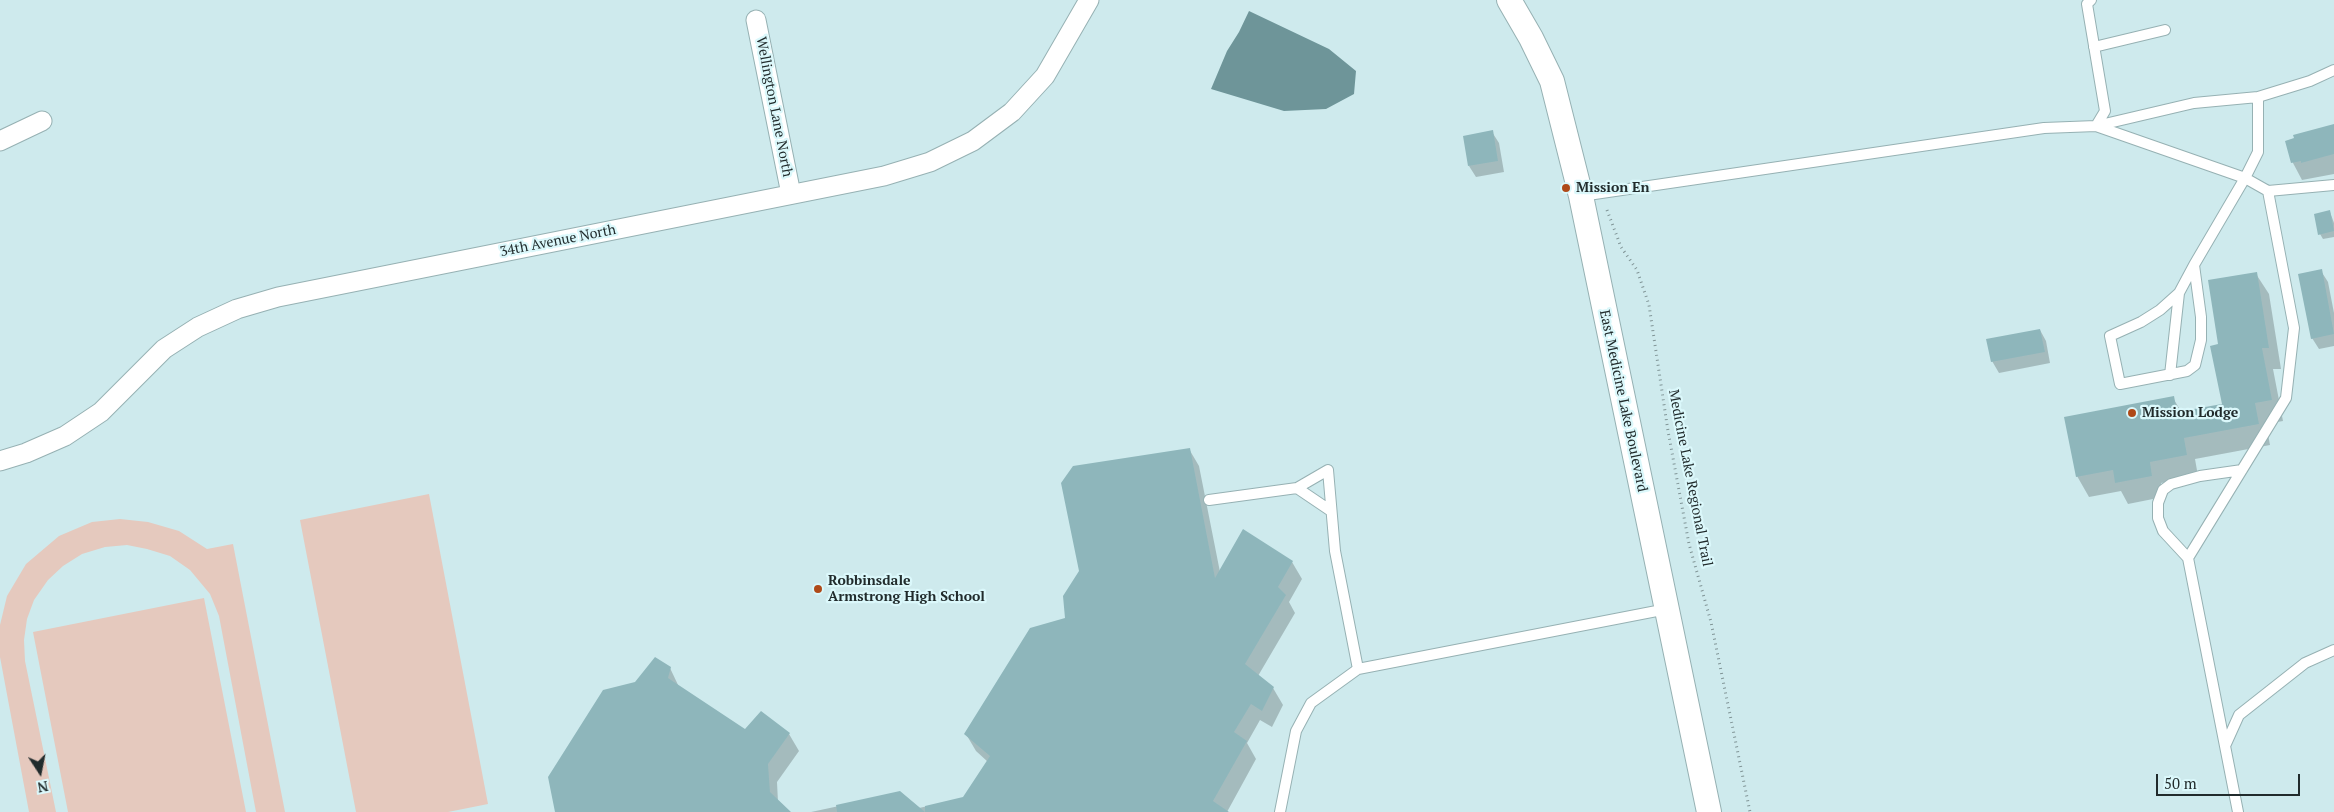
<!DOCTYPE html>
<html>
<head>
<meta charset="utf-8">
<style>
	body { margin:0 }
	#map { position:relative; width:2334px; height:812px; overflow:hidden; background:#ceeaed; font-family:"PT Serif",serif }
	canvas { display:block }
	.north { position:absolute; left:15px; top:747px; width:50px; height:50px; -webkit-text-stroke:4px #dbf8fb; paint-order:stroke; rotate:169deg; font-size:14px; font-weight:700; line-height:20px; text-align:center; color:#212b2c }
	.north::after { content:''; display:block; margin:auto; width:18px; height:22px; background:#212b2c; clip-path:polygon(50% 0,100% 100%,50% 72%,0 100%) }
	.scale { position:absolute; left:2156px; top:774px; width:144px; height:22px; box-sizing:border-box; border:2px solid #212b2c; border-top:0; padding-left:6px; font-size:15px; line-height:18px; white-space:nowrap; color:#212b2c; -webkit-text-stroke:4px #dbf8fb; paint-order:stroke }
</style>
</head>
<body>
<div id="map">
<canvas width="2334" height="812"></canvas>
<div class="north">N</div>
<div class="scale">50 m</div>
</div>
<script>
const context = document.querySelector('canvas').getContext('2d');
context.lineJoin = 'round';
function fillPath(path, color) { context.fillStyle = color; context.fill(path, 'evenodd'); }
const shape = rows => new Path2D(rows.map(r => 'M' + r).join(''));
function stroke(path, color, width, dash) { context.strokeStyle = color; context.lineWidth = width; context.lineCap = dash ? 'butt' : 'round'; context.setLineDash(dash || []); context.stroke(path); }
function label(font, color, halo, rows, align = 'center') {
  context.font = font + ' "PT Serif",serif'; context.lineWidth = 4.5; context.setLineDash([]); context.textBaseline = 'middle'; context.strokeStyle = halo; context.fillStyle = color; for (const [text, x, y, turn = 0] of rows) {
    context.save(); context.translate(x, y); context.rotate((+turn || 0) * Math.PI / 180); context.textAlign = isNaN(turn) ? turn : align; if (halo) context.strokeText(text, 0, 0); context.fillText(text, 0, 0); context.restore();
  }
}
const green = shape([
	[429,494,488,804,448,812,356,812,300,520],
	[120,519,148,522,179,531,207,549,233,544,285,812,256,812,219,616,210,594,190,570,170,556,147,549,127,545,105,547,82,554,63,566,48,580,34,600,27,619,24,640,25,661,56,812,29,812,0,657,0,625,7,596,26,564,59,536,92,522],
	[204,598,246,812,68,812,33,632]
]);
const water = shape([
	[1249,11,1329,49,1356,71,1354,94,1326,109,1284,111,1211,89,1227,51,1239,32]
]);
const shadow = shape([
	[2334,125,2334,174,2302,180,2293,163,2287,142],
	[1492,132,1499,143,1504,172,1476,177,1469,166],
	[2330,212,2334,223,2334,237,2323,239,2320,234],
	[2321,271,2328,282,2334,313,2334,346,2319,349,2312,338],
	[2256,274,2269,294,2281,369,2273,369,2283,421,2266,424,2270,445,2195,459,2198,476,2161,483,2163,497,2128,504,2121,491,2089,497,2077,476,2173,398,2182,413,2223,405,2219,345],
	[2040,330,2046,341,2050,363,1999,373,1992,361],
	[1189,449,1199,466,1220,572,1292,562,1302,579,1289,602,1295,613,1258,676,1273,688,1283,705,1272,727,1260,720,1247,743,1256,759,1227,812,811,812,900,793,919,808,964,798,988,762,976,751,966,734,1066,618],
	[670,668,679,687,745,731,789,734,799,751,777,782,778,802,789,812,556,812,636,684]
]);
const building = shape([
	[2334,124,2334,154,2301,163,2301,161,2291,163,2285,141,2294,138,2293,135],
	[1493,130,1498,161,1468,166,1463,136],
	[2330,210,2334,231,2318,235,2314,214],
	[2322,269,2334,334,2311,339,2298,274],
	[2257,272,2269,348,2262,348,2272,400,2255,403,2259,424,2184,438,2187,455,2150,462,2152,476,2115,483,2113,470,2076,477,2064,417,2174,396,2177,412,2222,404,2210,346,2218,344,2208,280],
	[2040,329,2045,352,1991,362,1986,339],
	[1190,448,1215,578,1243,529,1293,561,1278,587,1286,595,1245,664,1274,687,1262,711,1251,704,1234,732,1247,741,1213,801,1229,812,837,812,836,805,900,791,925,812,925,806,963,797,990,756,964,734,1030,628,1065,618,1063,596,1079,571,1061,483,1073,466],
	[655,657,671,667,668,678,745,729,761,711,790,733,768,764,770,792,791,812,555,812,548,777,603,690,635,682]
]);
const path = shape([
	[1607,210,1621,247,1637,270,1649,305,1668,431,1689,544,1711,622,1750,812]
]);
const service = shape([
	[2091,0,2087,4,2105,111,2096,126],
	[2094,47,2165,30],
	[2096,126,2194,103,2258,97,2310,81,2334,70],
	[1581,196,2044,128,2096,126,2245,178,2268,191,2334,185],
	[2194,265,2201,317,2201,340,2195,365,2187,371,2120,384,2110,336,2141,322,2160,310,2179,293,2194,265,2245,178,2258,152,2258,97],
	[2170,375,2179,293],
	[1297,488,1331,511],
	[1209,500,1297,488,1328,470,1335,551,1358,669],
	[2188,558,2163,531,2158,518,2158,503,2163,490,2171,484,2200,476,2242,470],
	[2225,746,2188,558,2286,398,2294,328,2268,191],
	[1280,812,1296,731,1311,703,1358,669,1667,609],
	[2238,812,2225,746,2239,715,2305,663,2334,650]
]);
const minor = shape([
	[756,20,791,194],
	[0,141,42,121],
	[0,461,26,453,65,436,101,412,164,349,198,327,237,309,278,297,884,176,930,162,973,141,1012,112,1045,76,1089,0]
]);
const tertiary = shape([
	[1509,0,1531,38,1552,81,1581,196,1709,812]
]);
const markers = [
	[1566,188,5,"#af4a19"],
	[2132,413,5,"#af4a19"],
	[818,589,5,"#af4a19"]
];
const streetNames = [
	["Wellington Lane North",774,107,79],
	["34th Avenue North",558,241,-11],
	["East Medicine Lake Boulevard",1623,401,78],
	["Medicine Lake Regional Trail",1690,478,79]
];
const poiNames = [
	["Mission En",1576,188],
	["Mission Lodge",2142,413],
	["Robbinsdale",828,581],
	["Armstrong High School",828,597]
];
fillPath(green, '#e5c9be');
fillPath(water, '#6e9599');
fillPath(shadow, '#0003');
fillPath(building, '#8eb6bb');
stroke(service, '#96b1b3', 12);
stroke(minor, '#96b1b3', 21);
stroke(tertiary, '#96b1b3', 26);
stroke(path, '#819597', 3, [1, 4]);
stroke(service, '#fff', 10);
stroke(minor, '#fff', 19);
stroke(tertiary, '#fff', 24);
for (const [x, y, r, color] of markers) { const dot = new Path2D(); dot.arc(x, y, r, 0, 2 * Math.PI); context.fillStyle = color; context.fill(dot); stroke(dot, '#dbf8fb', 2); }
label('14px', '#212b2c', '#dbf8fb', streetNames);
label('bold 14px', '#212b2c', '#dbf8fb', poiNames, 'left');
</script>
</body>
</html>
